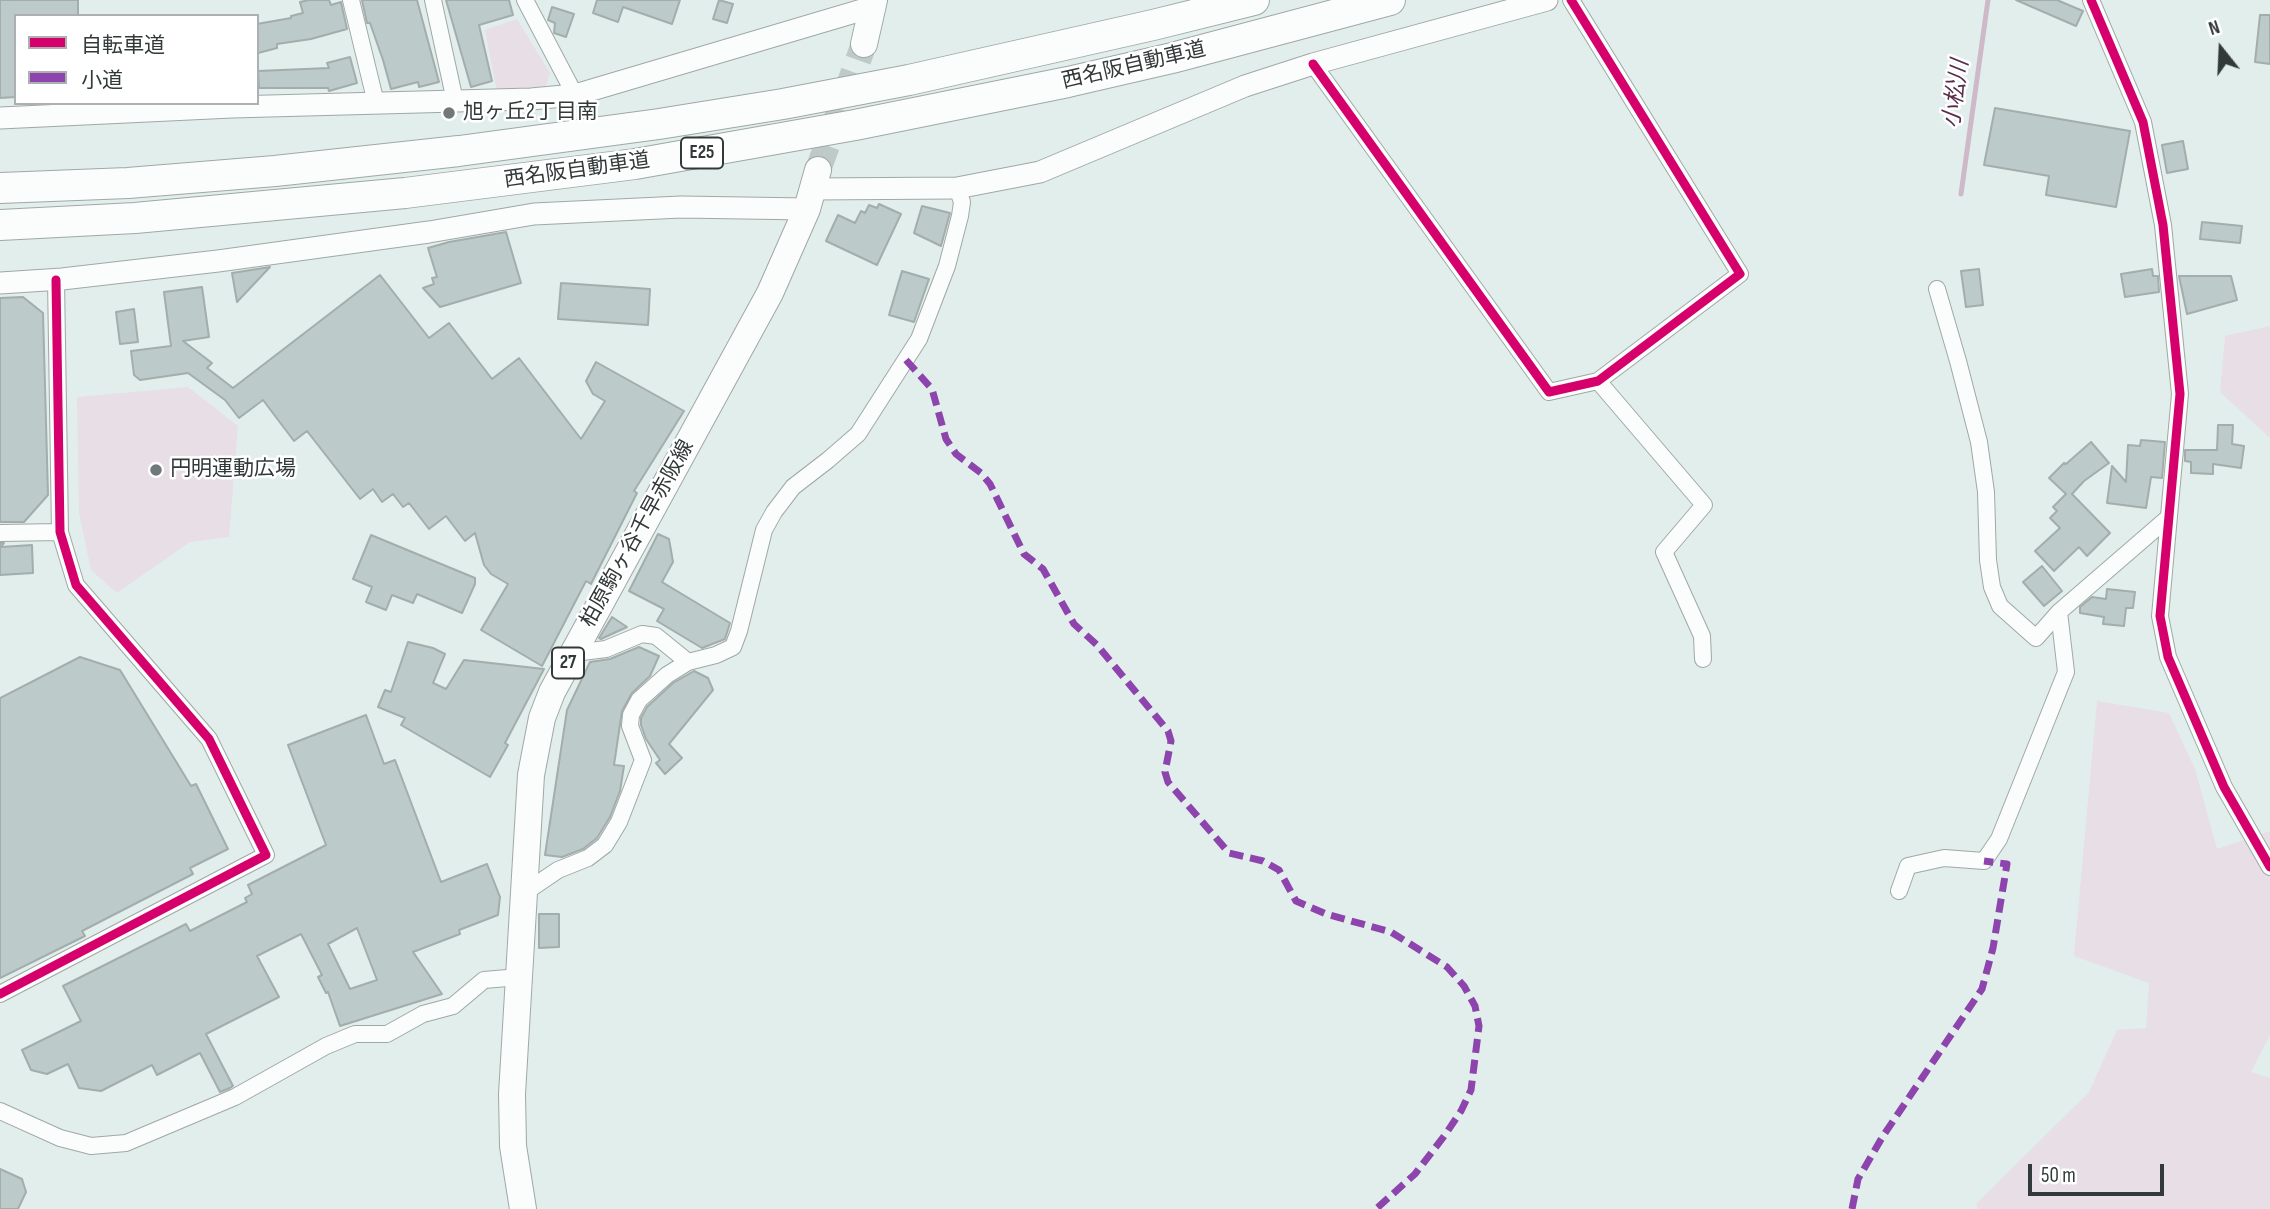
<!DOCTYPE html>
<html>
<head>
<meta charset="utf-8">
<style>
	body { margin:0 }
	#map { position:relative; width:2270px; height:1209px; overflow:hidden; background:#e2eeec; font-family:"Sofia Sans Condensed","Noto Sans JP",sans-serif }
	canvas { display:block }
	.legend { position:absolute; left:14px; top:14px; width:245px; height:91px; box-sizing:border-box; background:#fff; border:2px solid #adb0b0; margin:0; padding:9px 12px; list-style:none; font-size:21px; color:#323a39 }
	.legend li { display:flex; align-items:center; gap:14px; height:35px }
	.legend b { width:35px; border:2px solid #adb0b0 }
	.north { position:absolute; left:2186px; top:14px; width:70px; height:70px; -webkit-text-stroke:5px #fff; paint-order:stroke; rotate:342deg; font-size:19px; font-weight:700; line-height:28px; text-align:center; color:#323a39 }
	.north::after { content:''; display:block; margin:auto; width:24px; height:32px; background:#323a39; clip-path:polygon(50% 0,100% 100%,50% 72%,0 100%) }
	.scale { position:absolute; left:2028px; top:1164px; width:136px; height:32px; box-sizing:border-box; border:4px solid #323a39; border-top:0; padding-left:9px; font-size:21px; line-height:24px; white-space:nowrap; color:#323a39; -webkit-text-stroke:5px #fff; paint-order:stroke }
</style>
</head>
<body>
<div id="map">
<canvas width="2270" height="1209"></canvas>
<ul class="legend">
<li><b style="height:9px;background:#d6006c"></b>自転車道</li>
<li><b style="height:9px;background:#8e44ad"></b>小道</li>
</ul>
<div class="north">N</div>
<div class="scale">50 m</div>
</div>
<script>
const context = document.querySelector('canvas').getContext('2d');
context.lineJoin = 'round';
function fillPath(path, color) { context.fillStyle = color; context.fill(path, 'evenodd'); }
const shape = rows => new Path2D(rows.map(r => 'M' + r).join(''));
function stroke(path, color, width, dash) { context.strokeStyle = color; context.lineWidth = width; context.lineCap = dash ? 'butt' : 'round'; context.setLineDash(dash || []); context.stroke(path); }
function label(font, color, halo, rows, align = 'center') {
  context.font = font + ' "Sofia Sans Condensed","Noto Sans JP",sans-serif'; context.lineWidth = 5; context.setLineDash([]); context.textBaseline = 'middle'; context.strokeStyle = halo; context.fillStyle = color; for (const [text, x, y, turn = 0] of rows) {
    context.save(); context.translate(x, y); context.rotate((+turn || 0) * Math.PI / 180); context.textAlign = isNaN(turn) ? turn : align; if (halo) context.strokeText(text, 0, 0); context.fillText(text, 0, 0); context.restore();
  }
}
const green = shape([
	[517,19,550,73,546,86,497,92,485,30],
	[2270,326,2270,438,2220,392,2225,336],
	[188,387,238,426,229,537,190,542,117,593,91,570,79,513,77,397],
	[2097,701,2169,713,2195,769,2217,849,2270,831,2270,1035,2251,1072,2270,1078,2270,1209,1978,1209,1976,1204,2089,1092,2117,1030,2146,1028,2149,983,2074,956]
]);
const stream = shape([
	[1961,194,1988,0]
]);
const building = shape([
	[0,0,78,0,78,16,16,16,16,97,0,98,0,0],
	[309,0,329,0,331,5,341,2,347,29,311,39,277,44,277,48,258,53,257,24,291,18,291,16,303,13,300,2,309,0],
	[362,0,417,0,439,82,419,87,418,82,391,89,383,60,370,23,367,23,362,0],
	[446,0,509,0,513,15,479,25,492,81,471,87,446,0],
	[597,0,680,0,672,24,623,7,618,22,593,13,597,0],
	[719,0,733,4,727,23,713,19,719,0],
	[2016,0,2057,0,2083,11,2076,26,2016,0],
	[552,7,574,14,566,37,554,33,555,23,548,20,552,7],
	[2260,15,2270,15,2270,64,2255,62,2260,15],
	[350,57,357,83,329,91,328,88,259,88,258,71,329,68,327,63,350,57],
	[1995,108,2130,131,2116,207,2046,195,2049,176,1984,165,1995,108],
	[2183,141,2188,169,2167,173,2162,145,2183,141],
	[879,204,901,214,877,265,826,241,838,215,855,223,861,211,865,213,869,205,877,208,879,204],
	[922,206,950,213,941,246,914,233,922,206],
	[2202,222,2242,226,2240,243,2200,239,2202,222],
	[506,232,521,283,440,307,423,288,434,284,432,278,437,277,428,248,449,242,506,232],
	[270,267,237,302,232,273,270,267],
	[1979,269,1983,305,1966,307,1961,271,1979,269],
	[2152,269,2153,276,2158,276,2159,292,2125,297,2121,274,2152,269],
	[902,271,929,279,914,322,889,315,902,271],
	[380,275,429,338,449,323,492,379,519,358,581,439,605,401,593,394,586,381,596,362,684,411,634,491,637,493,591,584,586,581,542,666,481,630,508,584,491,574,484,565,475,533,465,541,446,516,429,529,409,503,403,507,393,494,382,502,373,489,360,499,307,431,294,441,263,400,239,418,225,400,188,373,140,380,134,375,131,351,171,346,164,292,202,287,209,337,183,341,212,363,207,368,233,388,380,275],
	[2179,276,2231,276,2237,300,2187,314,2179,276],
	[561,283,650,289,648,325,558,319,561,283],
	[23,297,43,313,48,495,24,522,0,522,0,298,23,297],
	[134,309,138,342,120,344,116,312,134,309],
	[2218,425,2233,425,2232,444,2244,446,2241,468,2213,464,2213,474,2191,473,2191,462,2185,461,2185,450,2217,450,2218,425],
	[2141,440,2165,442,2162,478,2151,477,2146,508,2107,503,2112,466,2126,482,2128,445,2140,446,2141,440],
	[2091,442,2109,463,2084,481,2072,494,2110,533,2087,556,2079,547,2054,571,2035,551,2060,528,2050,518,2057,511,2053,507,2066,494,2049,478,2064,463,2066,464,2091,442],
	[658,534,669,539,673,562,662,582,730,623,725,639,702,648,657,621,664,609,629,591,658,534],
	[371,535,475,578,475,584,462,613,417,594,413,603,392,595,386,610,366,602,372,587,353,579,371,535],
	[0,543,4,543,1,547,32,545,33,573,0,575,0,543],
	[2042,566,2062,591,2044,606,2023,582,2042,566],
	[2107,589,2135,592,2133,608,2126,608,2124,626,2103,624,2104,617,2080,613,2080,607,2092,597,2106,599,2107,589],
	[612,617,627,627,601,639,599,638,612,617],
	[408,642,433,648,445,654,433,683,446,689,464,660,544,669,505,743,508,745,490,777,401,725,405,718,378,707,385,690,391,692,408,642],
	[639,647,659,656,650,676,632,693,622,711,614,765,624,766,620,791,610,817,597,838,583,849,562,857,545,855,567,710,590,662,610,659,639,647],
	[80,657,120,670,191,786,196,784,228,849,190,868,193,874,82,931,85,936,0,978,0,698,80,657],
	[694,671,708,678,713,690,669,744,682,758,665,774,656,763,660,760,646,739,641,725,641,718,647,707,673,683,694,671],
	[366,715,384,764,395,760,441,882,487,864,500,897,498,915,459,930,460,934,413,952,442,994,340,1026,328,992,326,993,318,977,322,975,301,934,257,956,279,997,206,1034,233,1086,230,1088,220,1092,200,1053,157,1075,152,1065,101,1091,79,1088,68,1064,47,1074,31,1070,22,1050,81,1021,63,986,186,924,190,931,247,902,245,898,252,894,248,885,326,845,288,745,366,715],
	[357,928,377,980,350,989,328,944,357,928],
	[539,914,559,914,559,947,539,948,539,914],
	[0,1169,22,1179,26,1192,18,1209,0,1209,0,1169]
]);
const primaryTunnel = shape([
	[818,170,864,44]
]);
const minor = shape([
	[351,0,376,103],
	[433,0,455,101],
	[525,0,575,95],
	[2091,0,2143,122,2163,225,2180,394,2160,616,2168,657,2224,787,2270,867],
	[1313,64,1549,392,1598,381,1740,274,1571,0],
	[1937,289,1958,361,1979,442,1986,492,1988,560,1992,587,2000,606,2036,638,2059,612,2169,517],
	[1598,381,1704,505,1664,552,1702,636,1703,659],
	[0,533,60,532],
	[574,653,606,649,642,634,656,636,688,662],
	[1899,891,1908,866,1944,858,1984,861,1999,839,2066,672,2059,612],
	[524,893,558,870,588,858,605,845,619,822,643,760,630,726,631,715,639,700,667,675,688,662,716,655,733,647,739,631,764,530,774,512,793,487,828,460,858,434,919,339,947,266,960,216,962,202,957,188],
	[0,994,266,855,209,739,76,585,60,532,56,280],
	[0,1111,60,1138,91,1146,126,1143,235,1097,326,1046,355,1034,387,1034,423,1014,453,1006,484,980,519,977]
]);
const tertiary = shape([
	[0,118,232,107,531,99,575,95,872,7],
	[812,189,957,188,1040,172,1245,86,1313,64,1547,0],
	[0,283,62,279,218,261,429,232,534,214,681,207,807,209]
]);
const primary = shape([
	[864,44,874,0],
	[523,1209,513,1146,512,1094,531,775,542,718,552,692,770,293,807,209,818,170]
]);
const motorway = shape([
	[0,188,128,183,275,171,459,151,659,124,783,104,909,80,1153,25,1254,0],
	[0,225,135,218,405,193,635,164,855,125,1068,82,1172,58,1390,0]
]);
const quiet = shape([
	[906,360,932,389,946,439,956,454,981,473,990,484,1024,554,1043,569,1074,624,1097,645,1168,731,1171,741,1165,772,1168,782,1229,853,1263,861,1279,870,1296,901,1326,914,1391,932,1447,967,1464,986,1475,1006,1479,1026,1471,1090,1461,1111,1445,1135,1415,1174,1376,1209],
	[1852,1209,1858,1179,1883,1136,1982,989,1993,948,2007,864,1984,861]
]);
const cycleway = shape([
	[2091,0,2143,122,2163,225,2180,394,2160,616,2168,657,2224,787,2270,867],
	[1313,64,1549,392,1598,381,1740,274,1571,0],
	[0,994,266,855,209,739,76,585,60,532,56,280]
]);
const markers = [
	[449,113,7,"#707978"],
	[156,470,7,"#707978"]
];
const shields = [
	[702,153,42],
	[568,663,32]
];
const shieldNames = [
	["E25",702,153],
	["27",568,663]
];
const streetNames = [
	["西名阪自動車道",1134,66,-13],
	["西名阪自動車道",577,171,-8],
	["柏原駒ヶ谷千早赤阪線",638,534,-61]
];
const poiNames = [
	["旭ヶ丘2丁目南",463,113],
	["円明運動広場",170,470]
];
const waterNames = [
	["小松川",1957,94,-82]
];
fillPath(green, '#e8dee6');
stroke(stream, '#cdb9c7', 5);
fillPath(building, '#bccac9');
stroke(building, '#a3adab', 2);
stroke(primaryTunnel, '#bfcac8', 26, [26, 13]);
stroke(minor, '#9fa8a7', 18);
stroke(tertiary, '#9fa8a7', 23);
stroke(primary, '#9fa8a7', 28);
stroke(motorway, '#9fa8a7', 32);
stroke(minor, '#fbfcfc', 16);
stroke(tertiary, '#fbfcfc', 21);
stroke(primary, '#fbfcfc', 26);
stroke(motorway, '#fbfcfc', 30);
stroke(quiet, '#8e44ad', 7, [14, 7]);
stroke(cycleway, '#d6006c', 9);
for (const [x, y, r, color] of markers) { const dot = new Path2D(); dot.arc(x, y, r, 0, 2 * Math.PI); context.fillStyle = color; context.fill(dot); stroke(dot, '#fff', 2.5); }
for (const [x, y, w] of shields) { const box = new Path2D(); box.roundRect(x - w / 2, y - 15.5, w, 31, 5); context.fillStyle = '#fff'; context.fill(box); stroke(box, '#323a39', 2); }
label('bold 19px', '#323a39', null, shieldNames);
label('21px', '#323a39', '#fff', streetNames);
label('21px', '#323a39', '#fff', poiNames, 'left');
label('italic 23px', '#5b2d4c', '#fff', waterNames);
</script>
</body>
</html>
